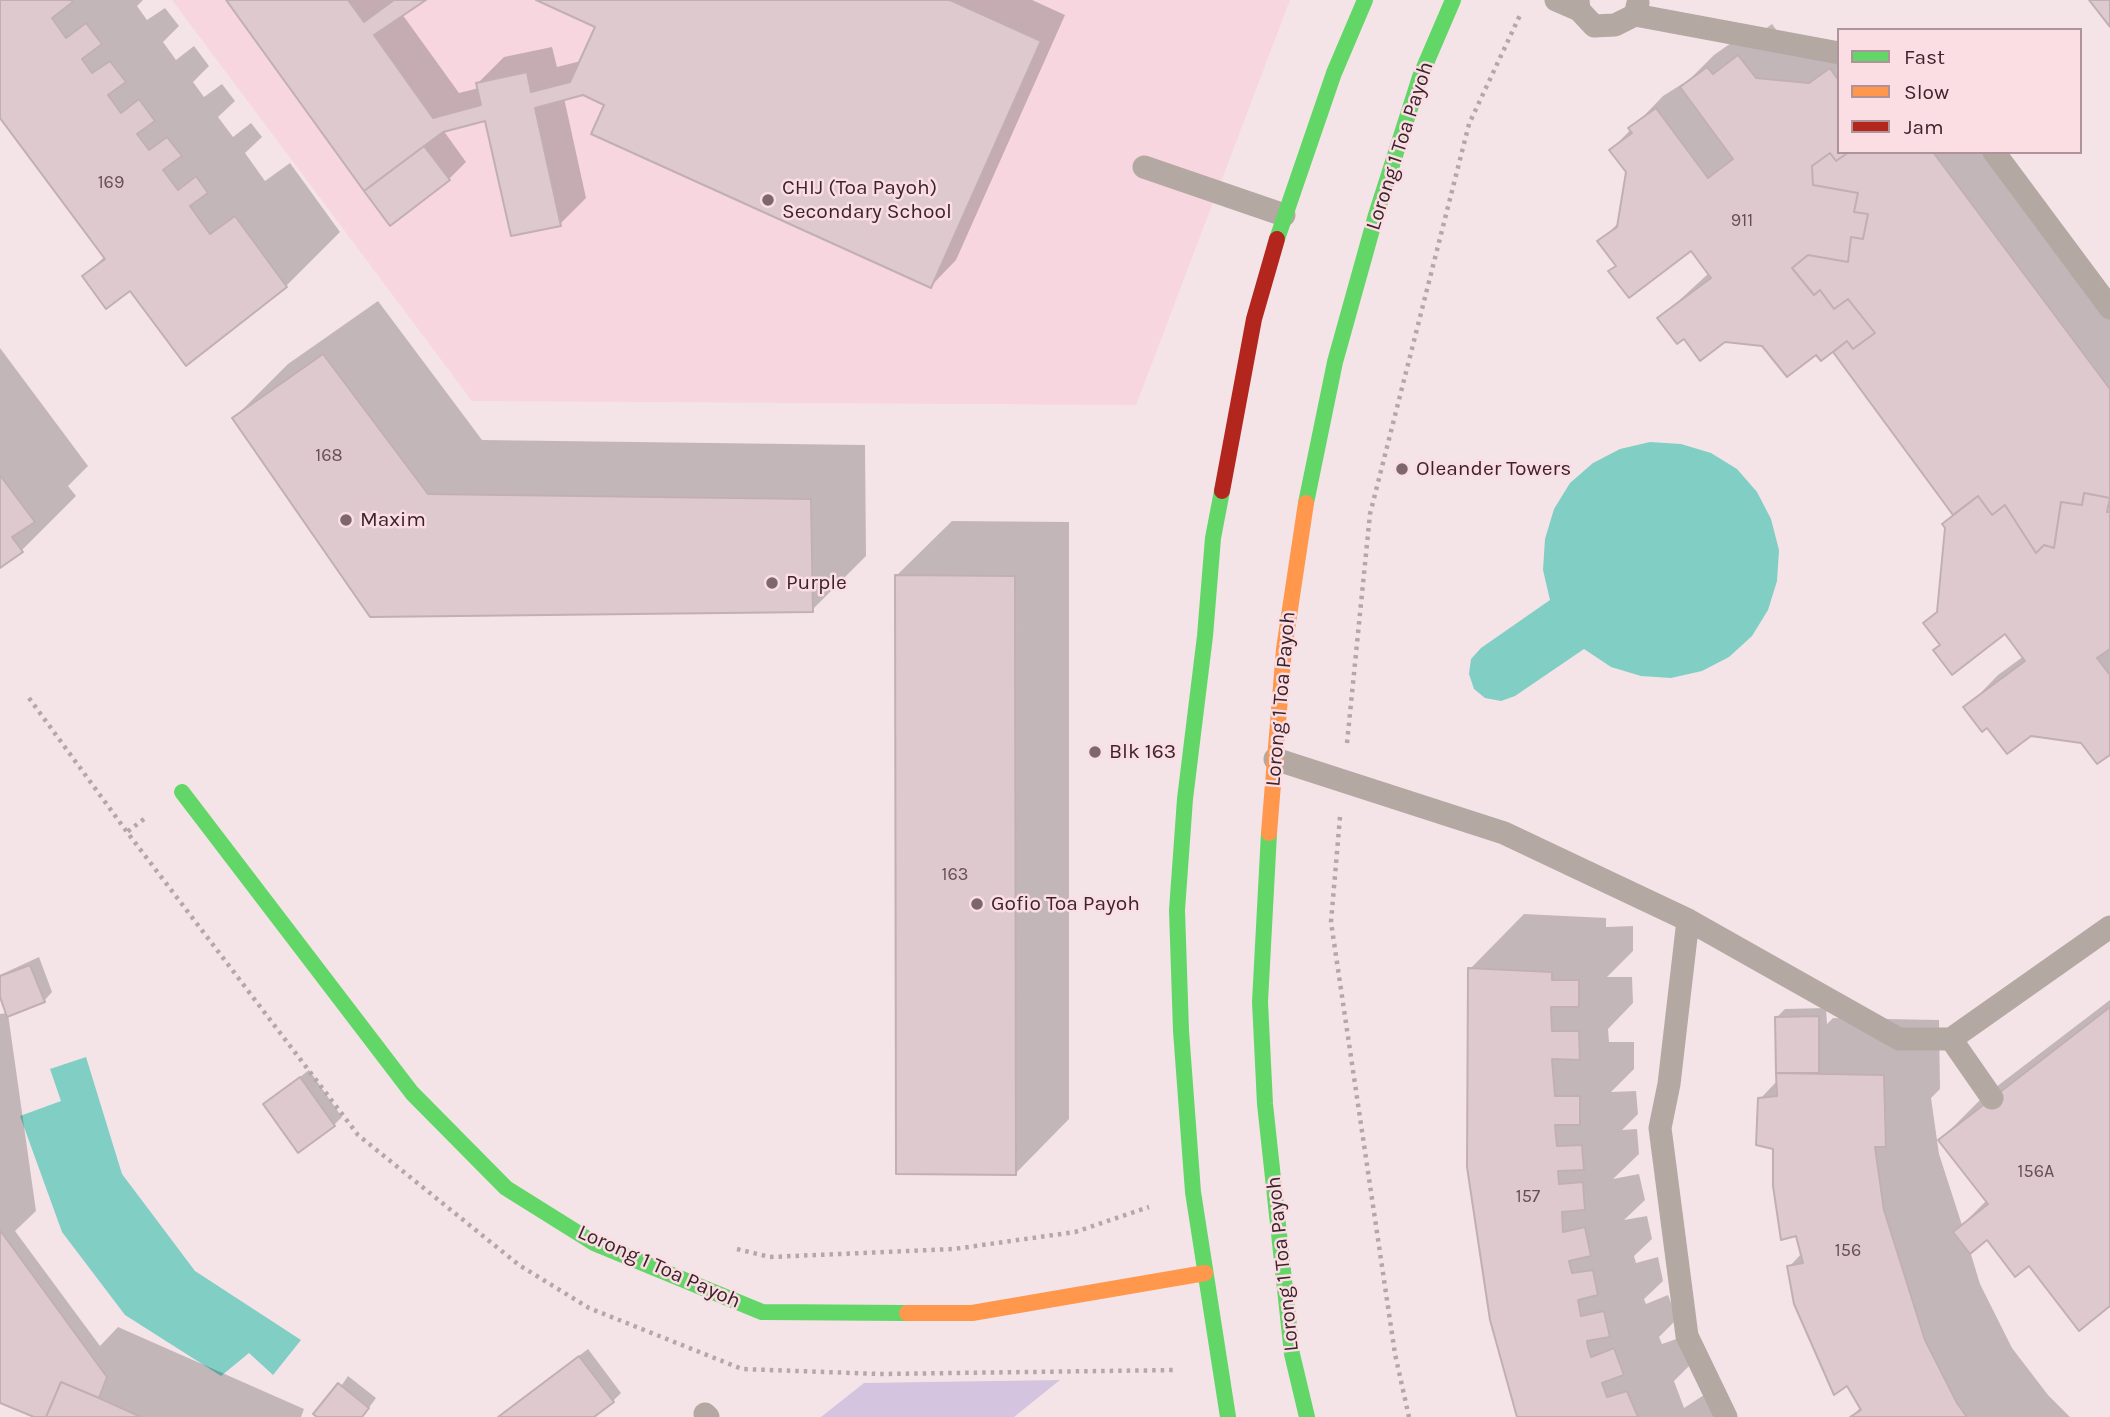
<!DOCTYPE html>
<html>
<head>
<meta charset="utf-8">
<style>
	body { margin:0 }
	#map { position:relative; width:2110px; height:1417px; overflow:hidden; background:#f4e4e8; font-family:Karla,sans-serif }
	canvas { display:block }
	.legend { position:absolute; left:1837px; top:28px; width:245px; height:126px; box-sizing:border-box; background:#fadee4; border:2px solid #ae949a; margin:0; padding:9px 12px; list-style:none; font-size:21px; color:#3d242b }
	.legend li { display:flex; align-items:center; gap:14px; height:35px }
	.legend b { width:35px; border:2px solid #ae949a }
</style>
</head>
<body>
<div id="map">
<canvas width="2110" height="1417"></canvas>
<ul class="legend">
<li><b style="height:9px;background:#63d668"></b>Fast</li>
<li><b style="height:9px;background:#ff974d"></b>Slow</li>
<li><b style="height:9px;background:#b3261e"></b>Jam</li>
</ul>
</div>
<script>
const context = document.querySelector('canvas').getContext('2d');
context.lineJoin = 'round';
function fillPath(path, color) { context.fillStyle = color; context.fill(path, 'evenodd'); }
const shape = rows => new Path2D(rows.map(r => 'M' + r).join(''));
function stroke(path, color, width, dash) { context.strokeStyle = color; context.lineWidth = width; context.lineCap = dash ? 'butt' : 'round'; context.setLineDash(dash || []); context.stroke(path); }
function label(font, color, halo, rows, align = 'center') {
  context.font = font + ' Karla,sans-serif'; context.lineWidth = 5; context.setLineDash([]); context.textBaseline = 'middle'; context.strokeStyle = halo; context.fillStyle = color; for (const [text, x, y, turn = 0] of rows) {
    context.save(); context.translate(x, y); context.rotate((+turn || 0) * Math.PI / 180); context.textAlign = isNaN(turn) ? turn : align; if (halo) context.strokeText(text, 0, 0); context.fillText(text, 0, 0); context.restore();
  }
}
const built = shape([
	[172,0,1290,0,1136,405,472,401]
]);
const green = shape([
	[1060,1380,1014,1417,821,1417,864,1383]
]);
const water = shape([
	[1650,442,1681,444,1711,453,1737,469,1757,492,1771,519,1779,550,1777,581,1768,610,1752,636,1729,657,1702,671,1671,678,1641,676,1611,667,1584,649,1515,696,1501,701,1485,698,1474,689,1469,674,1471,659,1481,648,1550,600,1543,570,1545,539,1554,509,1570,483,1593,463,1620,449],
	[86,1057,122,1174,195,1271,301,1340,273,1375,249,1353,221,1376,125,1315,62,1232,20,1116,61,1101,50,1069]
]);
const shadow = shape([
	[0,0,143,0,137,6,147,20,165,8,179,26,163,42,176,60,194,46,209,66,193,82,204,97,222,84,235,101,218,117,233,137,251,123,262,137,245,153,265,181,290,163,340,232,286,286,130,289,84,277,105,256,0,115],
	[229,0,423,0,402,14,459,93,479,88,478,83,504,57,552,47,557,67,581,61,597,26,540,0,1032,0,1065,15,956,260,931,286,583,93,564,98,586,198,560,224,486,119,443,130,466,162,449,179],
	[1772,24,1788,46,1839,51,1839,152,2008,152,2110,290,2110,752,2082,741,1988,726,1966,708,1998,675,2024,656,2005,631,1942,644,1926,623,1939,609,1947,527,1944,524,1954,514,1841,343,1816,353,1684,337,1660,318,1709,273,1691,249,1611,271,1617,265,1600,242,1619,222,1628,172,1611,150,1663,96,1690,79,1714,55,1741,36,1746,43],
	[378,301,482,440,865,445,866,556,812,610,371,615,234,418,288,364],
	[0,348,88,466,68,486,76,496,22,550,0,566],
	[952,521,1069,522,1069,1119,1015,1174,897,575],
	[1524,914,1606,918,1606,927,1633,926,1633,951,1607,977,1632,977,1633,1003,1608,1029,1609,1042,1634,1042,1634,1069,1611,1092,1636,1091,1638,1114,1622,1130,1637,1129,1639,1154,1613,1179,1639,1174,1645,1200,1624,1220,1647,1216,1652,1239,1634,1256,1636,1263,1658,1257,1663,1281,1644,1299,1646,1304,1668,1295,1677,1319,1659,1337,1662,1344,1682,1337,1692,1363,1674,1381,1684,1408,1704,1395,1716,1417,1519,1417,1470,969],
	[39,957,52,992,44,1001,8,1014,36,1211,15,1231,100,1346,118,1327,304,1409,301,1417,38,1417,0,1401,0,1014,8,1013,0,993,0,975],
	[2110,1000,2110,1304,2029,1264,1987,1237,1970,1251,1980,1284,2012,1348,2048,1395,2070,1417,1851,1417,1861,1407,1789,1267,1802,1253,1760,1099,1778,1080,1777,1017,1785,1009,1826,1008,1827,1024,1833,1018,1939,1020,1940,1089,1931,1098,1939,1154,1962,1225,1987,1200,1940,1140,1983,1097],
	[309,1070,342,1117,334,1125,265,1104],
	[588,1349,621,1393,613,1401,591,1417,499,1417],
	[348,1376,376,1398,362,1417,320,1417]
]);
const building = shape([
	[0,0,71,0,73,2,52,18,66,38,86,23,102,44,82,59,92,73,110,61,126,82,108,95,121,113,139,99,155,121,137,134,149,150,167,137,182,156,163,170,178,190,196,176,208,193,190,206,210,234,235,216,287,287,186,366,130,291,106,309,82,276,105,259,0,118,0,0],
	[226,0,348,0,364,22,394,0,426,0,374,35,433,118,481,105,476,83,527,72,531,92,570,82,595,27,536,0,950,0,1041,41,931,288,591,134,604,105,583,95,535,108,561,226,511,236,485,121,443,132,364,191,226,0],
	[2089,0,2110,0,2110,27,2089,0],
	[1738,55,1756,78,1809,83,1830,68,1839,81,1839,152,1849,152,1836,161,1830,153,1812,166,1813,185,1858,193,1854,212,1868,214,1863,239,1851,237,1848,262,1808,255,1792,268,1814,295,1820,290,1834,309,1848,299,1875,333,1853,349,1847,341,1821,361,1816,355,1787,377,1762,346,1725,342,1700,361,1684,339,1677,344,1657,318,1711,278,1691,251,1629,298,1608,271,1616,266,1597,241,1617,227,1626,172,1609,150,1632,133,1628,128,1656,108,1708,178,1733,159,1680,87,1707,67,1713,74,1738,55],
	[424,146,450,180,390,226,364,191,424,146],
	[1849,152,1933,152,2110,389,2110,512,2107,512,2110,498,2084,493,2082,505,2061,502,2054,548,2044,545,2036,553,2005,505,1992,515,1978,496,1953,515,1833,352,1847,341,1853,349,1875,333,1848,299,1834,309,1820,290,1814,295,1792,268,1808,255,1848,262,1851,237,1863,239,1868,214,1854,212,1858,193,1813,185,1812,166,1830,153,1836,161,1849,152],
	[323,354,428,494,811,499,813,612,370,617,232,418,323,354],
	[0,475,35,522,12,537,23,552,0,568,0,475],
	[2084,493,2110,498,2107,512,2110,512,2110,649,2097,658,2110,675,2110,755,2097,764,2081,743,2031,736,2007,754,1987,728,1982,732,1963,707,2025,661,2005,634,1952,675,1933,650,1940,645,1923,623,1937,612,1945,528,1942,524,1978,496,1992,515,2005,505,2036,553,2044,545,2054,548,2061,502,2082,505,2084,493],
	[895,575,1015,576,1016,1175,896,1174,895,575],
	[30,965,45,1002,7,1017,0,997,0,976,30,965],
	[1468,968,1552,972,1552,980,1579,980,1579,1007,1551,1007,1552,1031,1579,1031,1580,1060,1552,1059,1555,1096,1580,1096,1580,1125,1555,1125,1557,1146,1582,1145,1584,1170,1558,1171,1559,1184,1583,1182,1585,1210,1562,1212,1563,1232,1585,1227,1591,1256,1569,1261,1572,1273,1593,1270,1598,1295,1578,1300,1581,1316,1604,1311,1610,1337,1587,1341,1588,1347,1591,1357,1614,1348,1624,1375,1602,1383,1607,1397,1627,1391,1638,1417,1517,1417,1490,1320,1467,1167,1468,968],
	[2110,1007,2110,1306,2079,1331,2029,1266,2015,1277,1987,1240,1970,1254,1953,1232,1988,1204,1938,1140,2110,1007],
	[1819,1016,1819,1073,1776,1073,1775,1017,1819,1016],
	[1776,1073,1884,1075,1886,1147,1875,1147,1884,1210,1925,1340,1957,1403,1967,1417,1850,1417,1861,1410,1847,1386,1834,1395,1794,1304,1787,1266,1803,1263,1796,1236,1781,1240,1773,1186,1773,1149,1756,1145,1758,1098,1777,1096,1776,1073],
	[300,1077,335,1126,298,1153,263,1104,300,1077],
	[0,1230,107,1377,99,1398,61,1382,46,1417,34,1417,0,1403,0,1230],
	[579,1356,614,1402,594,1417,498,1417,579,1356],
	[61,1382,99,1398,141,1417,46,1417,61,1382],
	[338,1383,369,1408,362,1417,317,1417,313,1414,338,1383]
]);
const path = shape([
	[29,698,127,832],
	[1347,743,1370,514,1469,124,1521,13],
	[1340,817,1331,922,1395,1354,1409,1417],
	[144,819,127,832,358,1135,519,1265,589,1308,742,1369,880,1374,1176,1370],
	[737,1249,770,1257,954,1249,1075,1232,1149,1207]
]);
const lane = shape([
	[1556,0,1579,10],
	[1578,0,1579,10,1594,26,1615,25,1635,15,1638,3],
	[1635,15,1839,53],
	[1994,152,2110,308],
	[1144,167,1284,215],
	[1275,759,1504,833,1688,920,1899,1039,1951,1039,2110,927],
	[1688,920,1669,1084,1660,1128,1687,1336,1726,1417],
	[1951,1039,1992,1098],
	[705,1414,708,1417]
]);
const fast = shape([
	[1277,239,1334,73,1365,0],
	[1222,491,1213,538,1205,636,1185,799,1177,910,1181,1031,1193,1192,1228,1417],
	[1306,503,1335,362,1376,215,1420,77,1453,0],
	[182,792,412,1093,506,1188,594,1243,762,1312,907,1313],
	[1269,833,1260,1002,1265,1104,1292,1354,1307,1417]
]);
const slow = shape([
	[1269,833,1284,649,1306,503],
	[907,1313,972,1313,1205,1273]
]);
const jam = shape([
	[1222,491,1254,319,1277,239]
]);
const markers = [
	[768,200,7,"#7d676d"],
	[1402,469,7,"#7d676d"],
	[346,520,7,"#7d676d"],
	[772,583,7,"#7d676d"],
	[1095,752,7,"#7d676d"],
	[977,904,7,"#7d676d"]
];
const numberNames = [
	["169",111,183],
	["911",1742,221],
	["168",329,456],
	["163",955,875],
	["156A",2036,1172],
	["157",1528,1197],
	["156",1848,1251]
];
const streetNames = [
	["Lorong 1 Toa Payoh",1400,146,-72],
	["Lorong 1 Toa Payoh",1281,699,-85],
	["Lorong 1 Toa Payoh",1283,1264,-96],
	["Lorong 1 Toa Payoh",659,1267,24]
];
const poiNames = [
	["CHIJ (Toa Payoh)",782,188],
	["Secondary School",782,212],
	["Oleander Towers",1416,469],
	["Maxim",360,520],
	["Purple",786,583],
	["Blk 163",1109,752],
	["Gofio Toa Payoh",991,904]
];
fillPath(built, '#f7d6df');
fillPath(green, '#d5c4df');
fillPath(water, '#80cec4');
fillPath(shadow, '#0003');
fillPath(building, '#ddc9ce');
stroke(building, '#c1afb4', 2);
stroke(path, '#b3a8a6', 4.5, [3.5, 5]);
stroke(lane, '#b3a8a2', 23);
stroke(fast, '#63d668', 16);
stroke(slow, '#ff974d', 16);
stroke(jam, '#b3261e', 16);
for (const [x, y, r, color] of markers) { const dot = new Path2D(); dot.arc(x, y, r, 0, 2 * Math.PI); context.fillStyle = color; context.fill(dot); stroke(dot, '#fadee4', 2.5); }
label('18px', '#674f56', null, numberNames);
label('21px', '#3d242b', '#fadee4', streetNames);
label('21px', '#3d242b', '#fadee4', poiNames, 'left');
</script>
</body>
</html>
